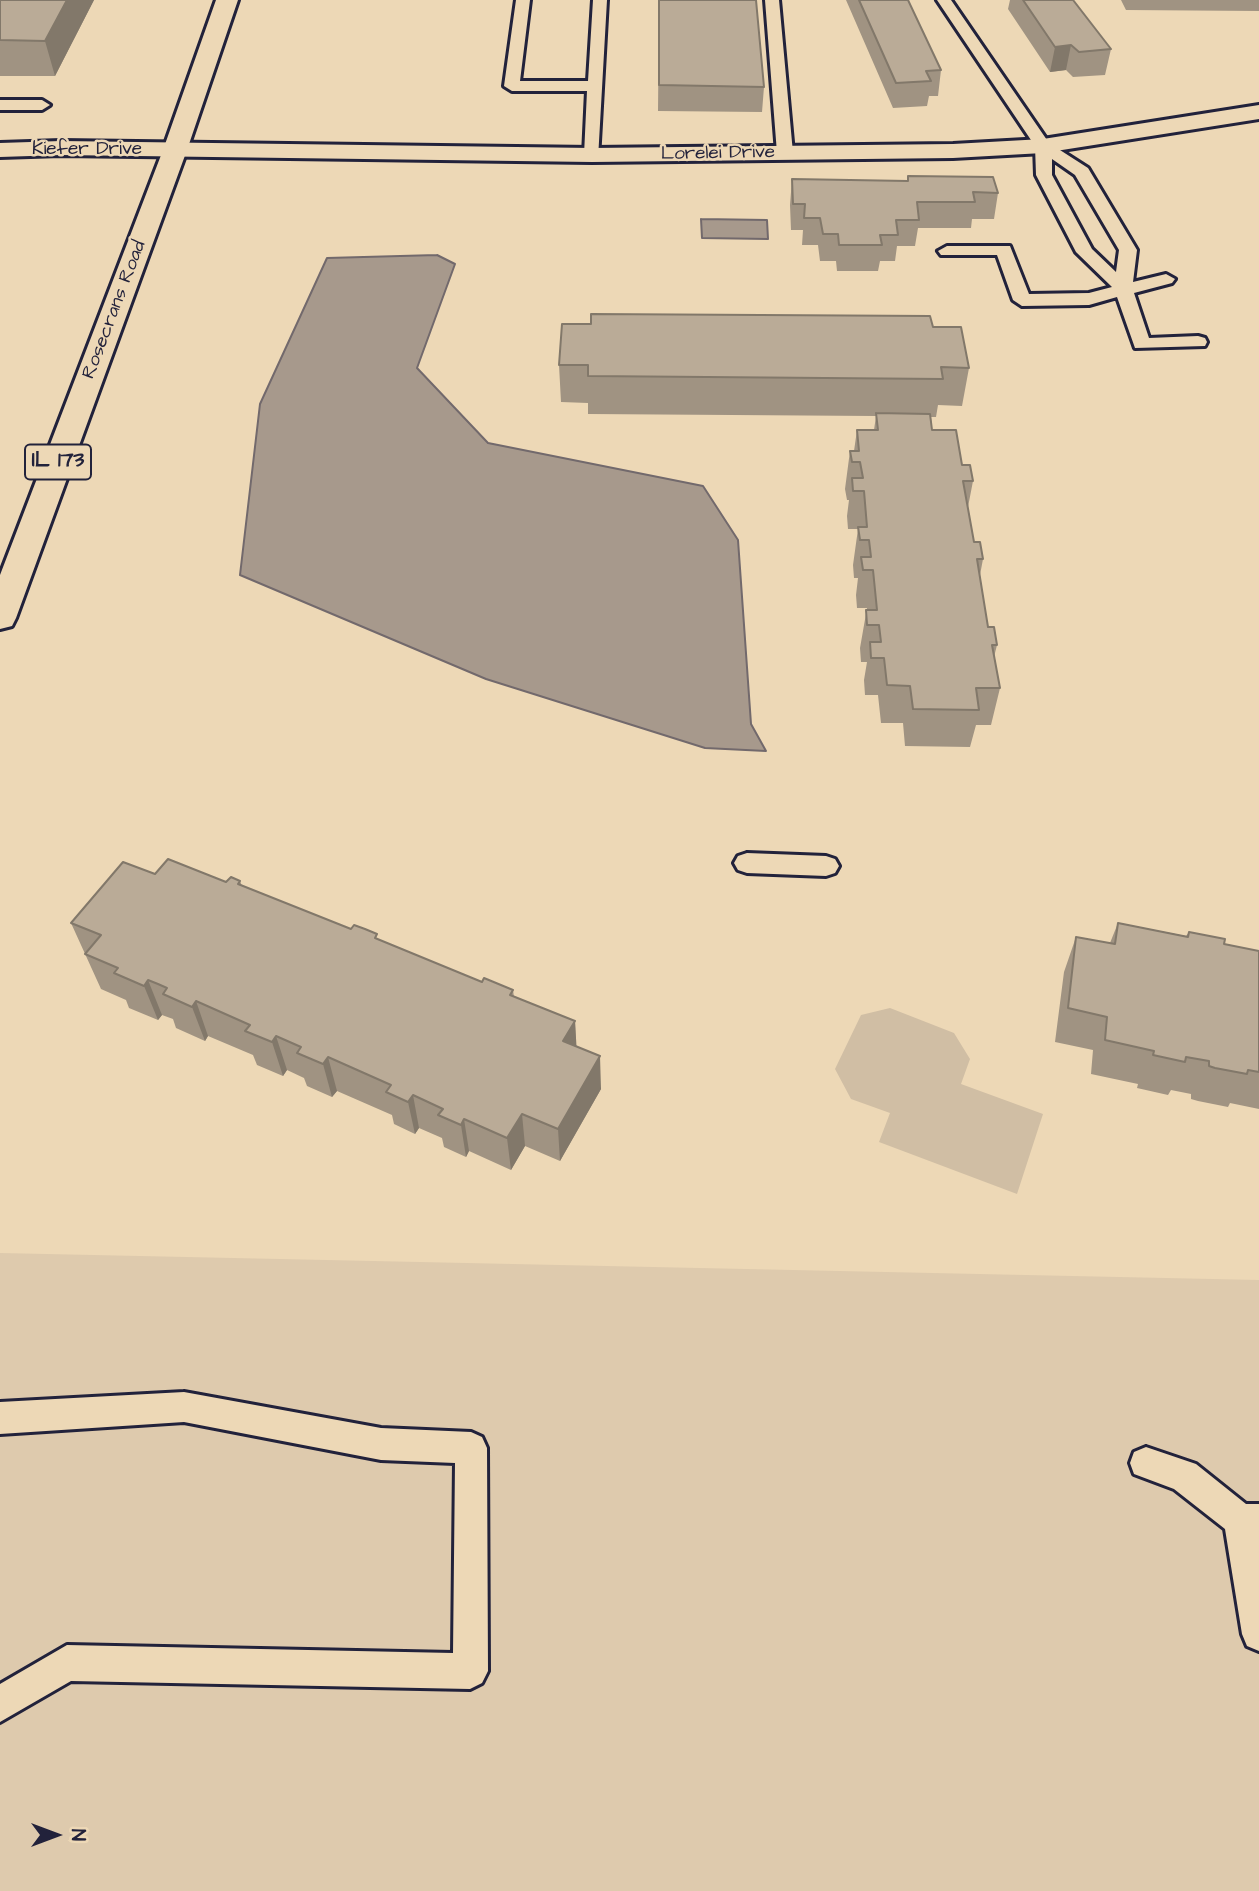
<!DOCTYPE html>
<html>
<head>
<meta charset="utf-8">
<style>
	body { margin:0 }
	#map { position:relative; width:1259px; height:1891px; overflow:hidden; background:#edd8b6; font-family:"Architects Daughter",sans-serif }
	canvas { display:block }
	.north { position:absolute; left:21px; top:1800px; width:70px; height:70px; -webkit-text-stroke:5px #edd8b6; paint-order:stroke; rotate:90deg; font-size:19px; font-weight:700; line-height:28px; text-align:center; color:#22223b }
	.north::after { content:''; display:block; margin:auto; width:24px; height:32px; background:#22223b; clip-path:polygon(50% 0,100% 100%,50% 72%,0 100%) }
</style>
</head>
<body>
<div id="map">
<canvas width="1259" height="1891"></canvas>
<div class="north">N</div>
</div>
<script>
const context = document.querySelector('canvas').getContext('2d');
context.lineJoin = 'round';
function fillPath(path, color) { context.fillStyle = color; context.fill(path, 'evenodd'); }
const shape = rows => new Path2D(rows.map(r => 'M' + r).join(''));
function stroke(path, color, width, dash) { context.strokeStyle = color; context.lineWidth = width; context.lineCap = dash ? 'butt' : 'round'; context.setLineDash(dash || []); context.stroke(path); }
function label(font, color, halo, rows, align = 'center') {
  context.font = font + ' "Architects Daughter",sans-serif'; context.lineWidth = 5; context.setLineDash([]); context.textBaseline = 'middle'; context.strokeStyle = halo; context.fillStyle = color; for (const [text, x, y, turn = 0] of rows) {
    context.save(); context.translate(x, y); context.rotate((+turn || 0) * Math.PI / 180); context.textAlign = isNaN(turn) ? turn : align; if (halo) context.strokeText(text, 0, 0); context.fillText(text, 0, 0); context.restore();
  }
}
const built = shape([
	[0,1253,1259,1280,1259,1891,0,1891]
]);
const green = shape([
	[890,1008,954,1033,970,1059,961,1084,1043,1114,1017,1194,879,1142,890,1113,851,1099,835,1069,861,1015]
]);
const water = shape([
	[701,219,767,220,768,239,702,238,701,219],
	[437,255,455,264,417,368,488,443,703,486,738,540,751,724,766,751,705,748,486,679,240,575,260,404,327,258,437,255]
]);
const service = shape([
	[516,0,530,0,520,81,588,81,593,0,607,0,598,159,586,159,584,155,587,91,512,91,504,86,516,0],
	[765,0,779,0,793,153,785,158,777,153,765,0],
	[937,0,951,0,1049,143,1088,168,1137,250,1133,282,1166,274,1175,279,1172,283,1134,293,1149,338,1198,336,1205,338,1207,342,1205,346,1135,348,1117,297,1089,305,1022,306,1013,300,997,255,941,255,938,251,947,246,1010,246,1029,294,1089,293,1112,287,1076,252,1036,175,1035,146,937,0],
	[1052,159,1075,175,1119,250,1116,272,1092,249,1052,175,1052,159],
	[0,100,42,100,50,105,42,110,0,110,0,100],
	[747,853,826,856,835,859,839,866,835,873,826,876,747,873,738,870,734,863,738,856,747,853],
	[184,1392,381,1428,471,1432,482,1437,487,1448,488,1671,482,1683,470,1689,71,1681,0,1722,0,1684,67,1645,453,1653,455,1463,381,1460,184,1422,0,1434,0,1402,184,1392],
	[1146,1447,1196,1464,1246,1504,1259,1504,1259,1651,1247,1646,1242,1634,1225,1529,1174,1489,1134,1474,1130,1463,1134,1452,1146,1447]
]);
const minor = shape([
	[1259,105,1259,119,1043,153,953,158,592,162,61,155,0,157,0,143,61,141,592,148,953,144,1043,139,1259,105]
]);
const primary = shape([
	[216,0,238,0,187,150,16,618,12,626,0,629,0,575,163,150,216,0]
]);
const wall = shape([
	[0,0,94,0,55,76,0,76],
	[659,0,764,87,762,112,658,111],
	[846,0,908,0,941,70,938,96,929,96,927,106,893,108],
	[1010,0,1073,0,1111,49,1105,75,1073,77,1066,70,1050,72,1008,9],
	[1121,0,1259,0,1259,11,1126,10],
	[908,176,998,193,994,219,972,219,971,228,918,228,915,246,897,246,895,261,880,261,878,271,837,271,836,261,820,261,818,245,802,245,803,230,791,230,790,205,792,179,907,181],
	[933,327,969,368,962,406,938,405,936,417,931,417,932,430,962,465,973,481,968,507,974,542,983,559,980,575,988,627,997,645,994,657,1000,688,991,725,976,725,970,747,905,746,903,723,881,723,878,695,865,695,864,680,867,662,861,662,860,648,867,608,857,608,856,595,858,578,854,578,853,565,858,529,848,529,847,516,849,500,847,500,845,489,850,451,854,451,857,430,874,430,876,416,588,414,588,403,561,402,559,365],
	[155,874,226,882,240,881,242,886,378,940,482,982,513,990,514,997,575,1021,576,1047,601,1089,560,1161,525,1146,511,1170,469,1151,466,1157,444,1147,442,1138,419,1128,415,1134,394,1124,392,1115,337,1091,332,1097,307,1086,304,1078,287,1070,283,1076,257,1065,253,1055,208,1036,205,1041,176,1028,173,1019,162,1015,158,1020,129,1008,126,1000,101,989,71,923],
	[1118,923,1186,936,1189,932,1224,944,1259,951,1259,1109,1230,1103,1228,1107,1198,1101,1191,1099,1191,1094,1171,1090,1168,1095,1137,1088,1138,1084,1091,1074,1093,1050,1055,1042,1064,972,1076,937,1110,943]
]);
const shadedWall = shape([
	[67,0,94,0,55,76,45,41],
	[1071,45,1066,70,1050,72,1055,47],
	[148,980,162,1015,158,1020,144,986],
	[196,1001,208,1036,205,1041,192,1007],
	[575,1021,577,1055,563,1041],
	[276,1036,287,1070,283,1076,272,1042],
	[600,1056,601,1089,560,1161,558,1129],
	[328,1057,337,1091,332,1097,323,1064],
	[413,1095,419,1128,415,1134,408,1102],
	[522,1114,525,1146,511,1170,507,1138],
	[464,1119,469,1151,466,1157,461,1125]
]);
const building = shape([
	[0,0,67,0,45,41,0,40,0,0],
	[659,0,756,0,764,87,659,85,659,0],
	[859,0,908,0,941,70,926,71,931,81,896,83,859,0],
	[1023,0,1073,0,1111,49,1079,52,1071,45,1055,47,1023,0],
	[908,176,993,177,998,193,973,192,975,202,917,202,919,220,896,220,898,235,880,235,882,245,839,245,838,234,823,234,820,218,804,218,805,204,793,204,792,179,908,181,908,176],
	[591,314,930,316,933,327,961,327,969,368,941,367,943,379,588,376,588,365,559,365,562,324,591,324,591,314],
	[876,413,930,414,932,430,956,430,962,465,970,465,973,481,963,481,974,542,980,542,983,559,977,559,988,627,994,627,997,645,992,645,1000,688,976,688,979,710,913,709,910,686,887,685,884,658,871,658,870,642,881,642,879,625,867,625,866,610,877,610,873,570,863,570,861,557,871,557,869,540,860,540,858,527,867,527,864,491,853,491,852,478,863,478,860,462,852,462,850,451,859,451,857,430,878,430,876,413],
	[168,859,226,882,231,877,240,881,238,884,351,929,354,925,365,929,377,934,375,938,482,982,484,978,513,990,510,995,575,1021,563,1041,600,1056,558,1129,522,1114,507,1138,464,1119,461,1125,438,1115,443,1109,413,1095,408,1102,386,1092,391,1085,328,1057,323,1064,297,1053,301,1047,276,1036,272,1042,245,1031,250,1025,196,1001,192,1007,163,994,167,988,158,984,148,980,144,986,114,973,118,968,85,954,101,935,71,923,123,862,155,874,168,859],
	[1118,923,1188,937,1189,932,1225,939,1224,944,1259,951,1259,1072,1248,1070,1247,1074,1215,1068,1209,1066,1209,1061,1186,1057,1185,1062,1153,1055,1154,1051,1105,1040,1107,1017,1068,1008,1076,937,1115,944,1118,923]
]);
const farStreetnames = [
	["Kiefer Drive",87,150],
	["Lorelei Drive",718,154,-1],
	["Rosecrans Road",115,310,-69]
];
const shields = [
	[58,462,66]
];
const shieldNames = [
	["IL 173",58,462]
];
fillPath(built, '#decaad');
fillPath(green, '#d0bea4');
fillPath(water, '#a7998c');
stroke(water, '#72696c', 2);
stroke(service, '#22223b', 6);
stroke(minor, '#22223b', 6);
stroke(primary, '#22223b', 6);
fillPath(service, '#edd8b6');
fillPath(minor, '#edd8b6');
fillPath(primary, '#edd8b6');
fillPath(wall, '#a09382');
fillPath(shadedWall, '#82786a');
fillPath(building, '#baab97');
stroke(building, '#82786a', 2);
label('19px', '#22223b', '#edd8b6', farStreetnames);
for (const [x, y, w] of shields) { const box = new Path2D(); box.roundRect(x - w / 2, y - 17.5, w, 35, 5); context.fillStyle = '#edd8b6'; context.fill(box); stroke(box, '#22223b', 2); }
label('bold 21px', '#22223b', null, shieldNames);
</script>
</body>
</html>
